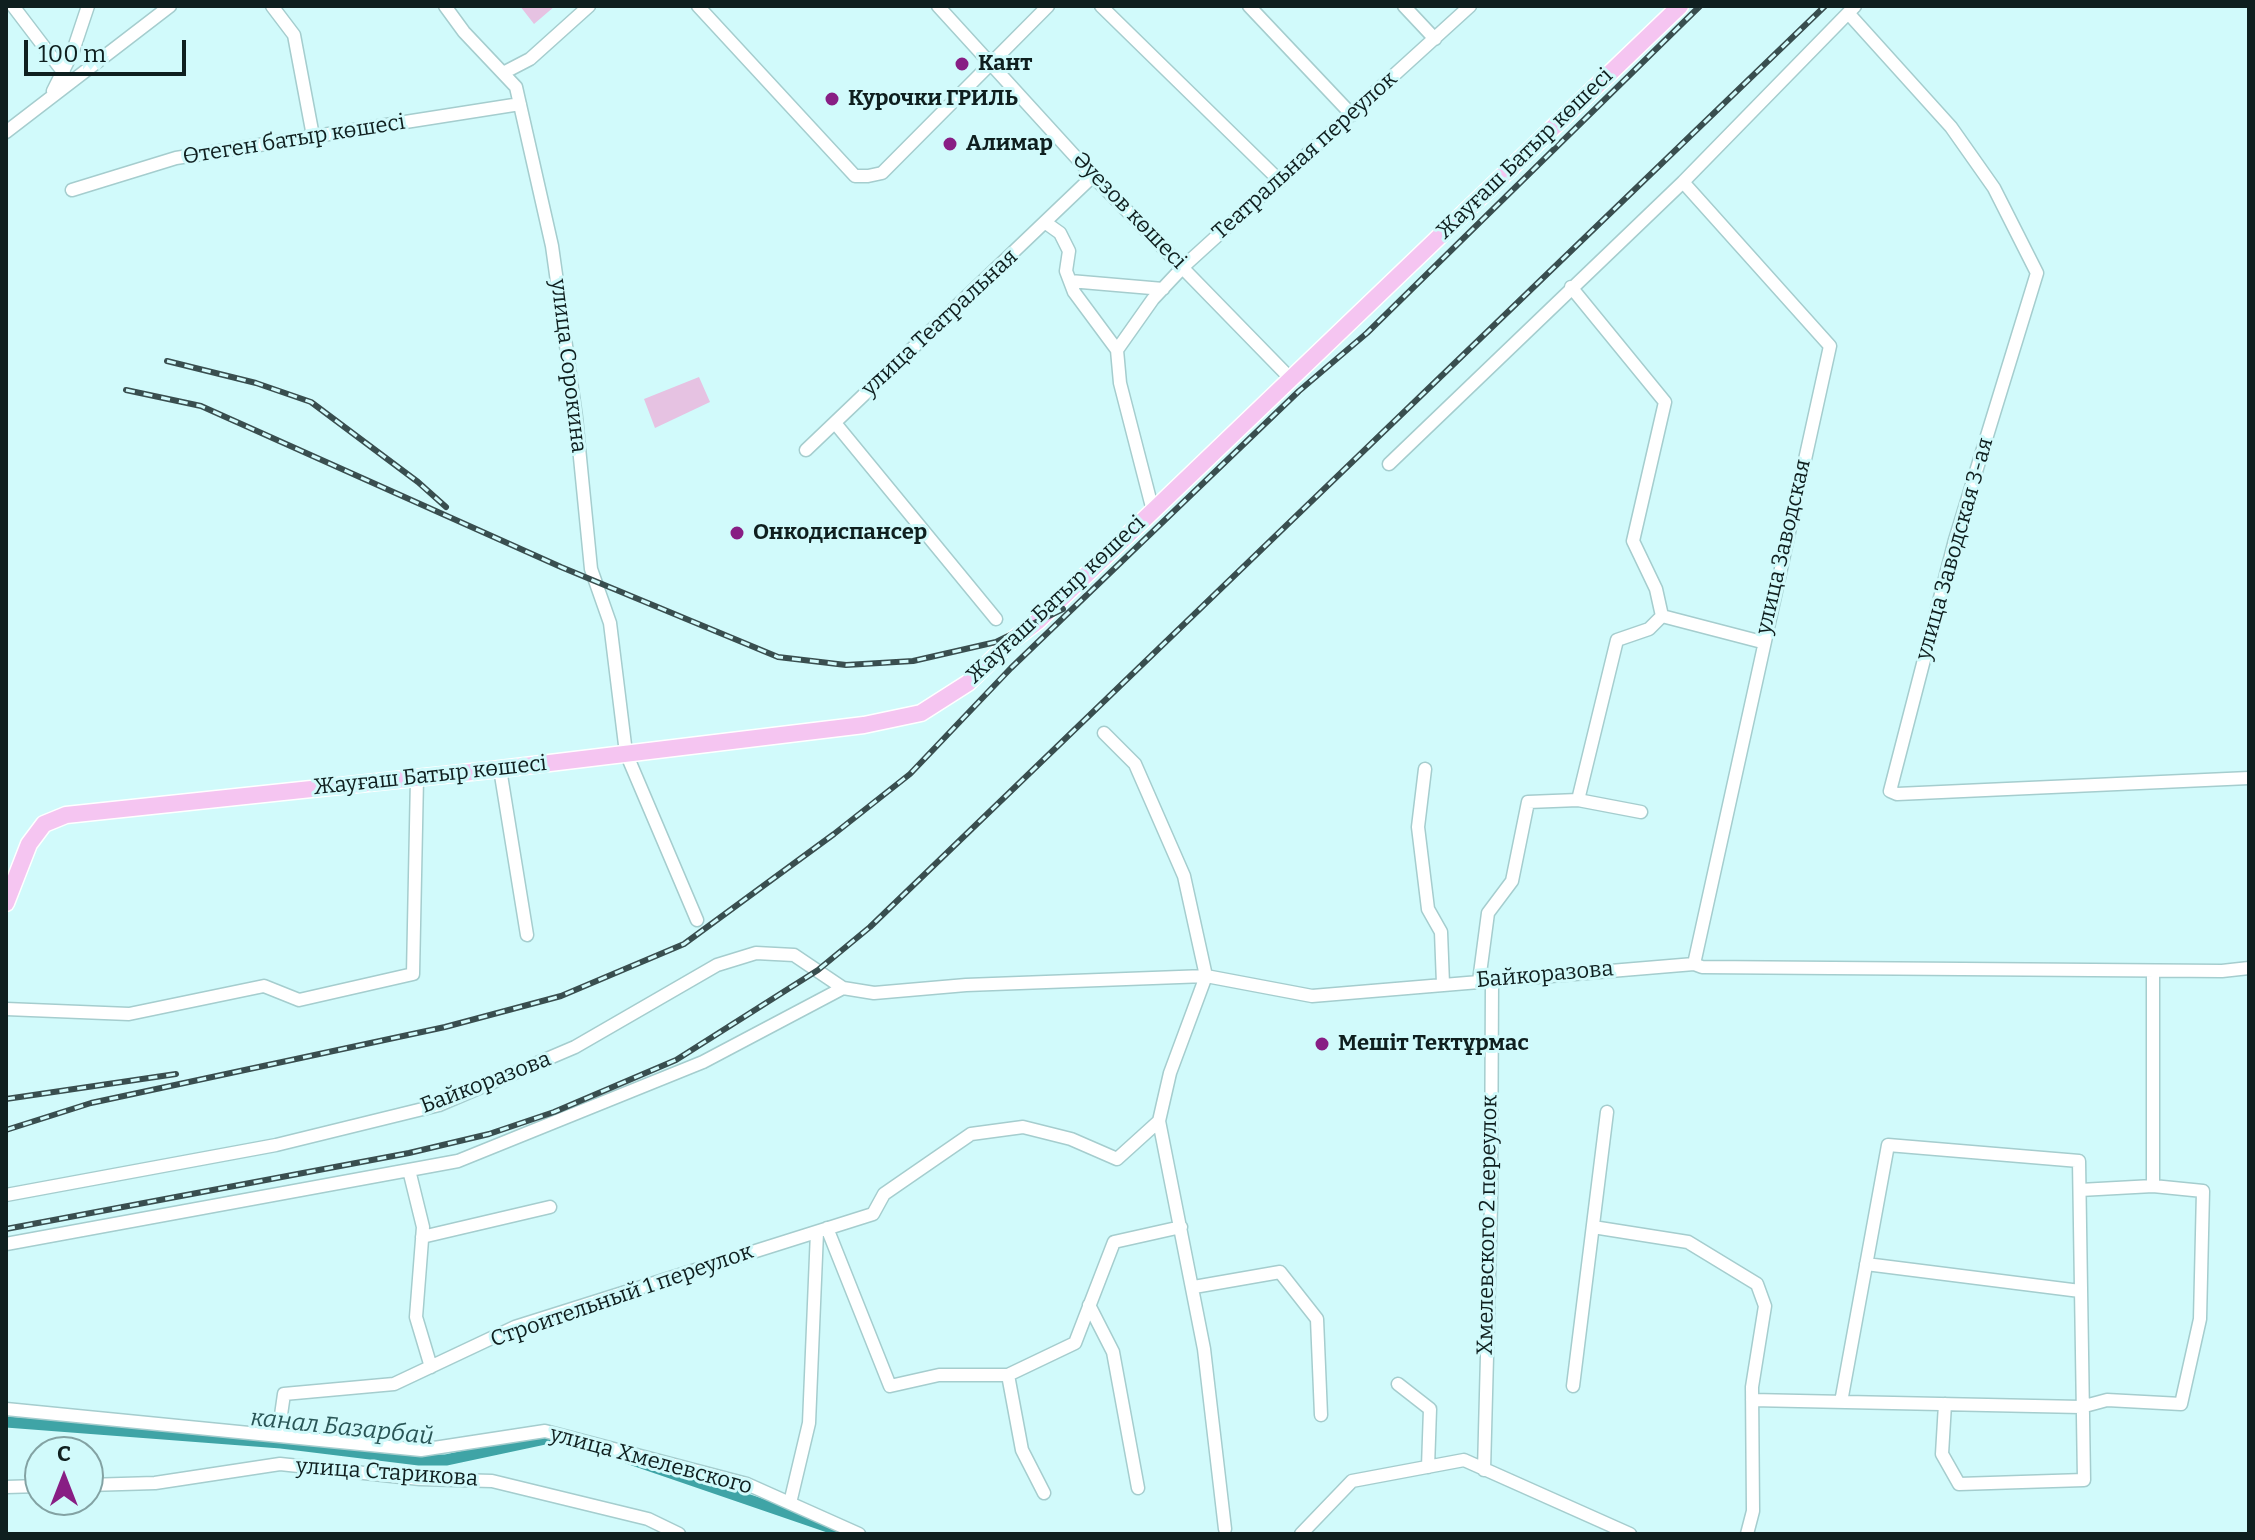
<!DOCTYPE html>
<html>
<head>
<meta charset="utf-8">
<style>
	body { margin:0 }
	#map { position:relative; width:2255px; height:1540px; overflow:hidden; background:#d1fafb; font-family:Bitter,serif }
	canvas { display:block }
	.frame { position:absolute; inset:0; border:8px solid #0f1f1f; pointer-events:none }
	.north { position:absolute; left:24px; top:1436px; width:80px; height:80px; box-sizing:border-box; background:#d1fafb; border:2px solid #83a2a3; border-radius:50%; rotate:0deg; font-size:22px; font-weight:700; line-height:32px; text-align:center; color:#0f1f1f }
	.north::after { content:''; display:block; margin:auto; width:28px; height:36px; background:#881e84; clip-path:polygon(50% 0,100% 100%,50% 72%,0 100%) }
	.scale { position:absolute; left:24px; top:40px; width:162px; height:36px; box-sizing:border-box; border:4px solid #0f1f1f; border-top:0; padding-left:10px; font-size:24px; line-height:28px; white-space:nowrap; color:#0f1f1f; -webkit-text-stroke:6px #d1fafb; paint-order:stroke }
</style>
</head>
<body>
<div id="map">
<canvas width="2255" height="1540"></canvas>
<div class="frame"></div>
<div class="north">С</div>
<div class="scale">100 m</div>
</div>
<script>
const context = document.querySelector('canvas').getContext('2d');
context.lineJoin = 'round';
function fillPath(path, color) { context.fillStyle = color; context.fill(path, 'evenodd'); }
const shape = rows => new Path2D(rows.map(r => 'M' + r).join(''));
function stroke(path, color, width, dash) { context.strokeStyle = color; context.lineWidth = width; context.lineCap = dash ? 'butt' : 'round'; context.setLineDash(dash || []); context.stroke(path); }
function label(font, color, halo, rows, align = 'center') {
  context.font = font + ' Bitter,serif'; context.lineWidth = 6; context.setLineDash([]); context.textBaseline = 'middle'; context.strokeStyle = halo; context.fillStyle = color; for (const [text, x, y, turn = 0] of rows) {
    context.save(); context.translate(x, y); context.rotate((+turn || 0) * Math.PI / 180); context.textAlign = isNaN(turn) ? turn : align; if (halo) context.strokeText(text, 0, 0); context.fillText(text, 0, 0); context.restore();
  }
}
const green = shape([
	[520,6,555,6,534,24],
	[699,377,710,402,655,428,644,399]
]);
const canal = shape([
	[6,1422,281,1443,419,1460,446,1460,554,1437,561,1439],
	[627,1458,834,1529]
]);
const minor = shape([
	[13,6,64,73],
	[272,6,294,35,313,136],
	[445,6,464,32,516,87,552,246,576,417,591,569,610,623,626,753,697,920],
	[698,6,855,176,868,176,882,173,1048,6],
	[938,6,1093,176,1290,378],
	[1101,6,1280,181],
	[1249,6,1352,115],
	[1404,6,1435,39],
	[1849,14,1951,127,1994,188,2037,273,1955,540,1890,791,1897,794,2249,778],
	[505,72,530,59,589,6],
	[53,91,73,51,88,6],
	[6,132,170,6],
	[1683,182,1830,346,1694,964],
	[72,190,176,158,520,104],
	[1046,223,1060,233,1069,251,1066,271,1074,292,1117,350,1120,383,1153,511],
	[1070,281,1163,289],
	[1117,350,1153,299,1184,266,1470,6],
	[835,423,996,619],
	[806,450,1093,176],
	[1389,464,1683,182,1855,6],
	[1662,616,1762,642],
	[1104,733,1135,764,1184,876,1206,976,1170,1073,1159,1121,1204,1349,1225,1529],
	[500,769,527,935],
	[1425,769,1418,827,1428,909,1441,932,1443,984],
	[1578,800,1641,812],
	[1479,981,1488,913,1512,881,1528,802,1578,800,1617,640,1649,629,1662,616,1656,589,1633,541,1665,402,1571,287],
	[6,1009,129,1014,264,986,299,1000,413,974,417,778],
	[409,1170,423,1227,416,1317,431,1367],
	[2080,1190,2153,1186],
	[6,1195,276,1145,439,1105,575,1047,717,965,756,953,794,955,843,988,874,993,966,985,1206,976,1312,996,1694,964,1702,967,2222,971,2249,968],
	[1593,1227,1688,1242,1757,1284,1765,1306,1752,1387,1753,1511,1747,1534],
	[827,1228,890,1386,939,1375,1008,1375,1075,1343,1114,1242,1181,1227],
	[422,1237,550,1207],
	[6,1244,458,1161,703,1062,843,988],
	[1866,1264,2080,1291],
	[1194,1287,1280,1272,1317,1319,1321,1415],
	[1089,1305,1113,1352,1138,1488],
	[1008,1375,1022,1450,1044,1493],
	[1398,1384,1430,1409,1428,1467],
	[1573,1386,1607,1112],
	[1752,1400,2081,1407,2107,1400,2181,1404,2200,1319,2203,1191,2153,1186,2153,971],
	[1841,1402,1888,1145,2079,1161,2084,1480,1959,1484,1942,1454,1945,1404],
	[6,1409,421,1450,545,1431,747,1484,859,1534],
	[278,1436,284,1394,394,1384,515,1327,873,1214,884,1194,971,1134,1023,1127,1071,1139,1117,1159,1159,1121],
	[1484,1470,1491,1204,1492,980],
	[88,1485,155,1483,280,1464,420,1479,492,1481,648,1519,679,1534],
	[6,1487,40,1486],
	[790,1503,809,1423,817,1232],
	[1301,1534,1352,1481,1464,1460,1630,1534]
]);
const major = shape([
	[6,903,29,844,44,824,66,815,500,769,864,725,921,713,968,683,1010,642,1038,621,1680,6]
]);
const rail = shape([
	[167,361,256,383,311,402,418,482,446,507],
	[126,390,201,406,561,567,778,657,846,665,913,661,996,642,1063,609],
	[6,1099,176,1074],
	[6,1130,91,1103,445,1027,561,996,684,944,834,834,910,774,1011,668,1299,391,1367,333,1700,6],
	[6,1229,409,1153,489,1134,554,1112,676,1060,818,970,870,927,1825,6]
]);
const markers = [
	[962,64,8,"#881e84"],
	[832,99,8,"#881e84"],
	[950,144,8,"#881e84"],
	[737,533,8,"#881e84"],
	[1322,1044,8,"#881e84"]
];
const poiNames = [
	["Кант",978,64],
	["Курочки ГРИЛЬ",848,99],
	["Алимар",966,144],
	["Онкодиспансер",753,533],
	["Мешіт Тектұрмас",1338,1044]
];
const streetNames = [
	["Өтеген батыр көшесі",294,140,-9],
	["Жауғаш Батыр көшесі",1525,154,-44],
	["Театральная переулок",1305,156,-42],
	["Әуезов көшесі",1129,211,46],
	["улица Театральная",940,323,-43],
	["улица Сорокина",568,366,83],
	["улица Заводская",1784,547,-77],
	["улица Заводская 3-ая",1955,549,-74],
	["Жауғаш Батыр көшесі",1056,600,-43],
	["Жауғаш Батыр көшесі",430,776,-6],
	["Байкоразова",1545,975,-5],
	["Байкоразова",486,1083,-21],
	["Хмелевского 2 переулок",1488,1225,-89],
	["Строительный 1 переулок",622,1296,-19],
	["улица Хмелевского",651,1461,15],
	["улица Старикова",387,1473,4]
];
const waterNames = [
	["канал Базарбай",342,1428,6]
];
fillPath(green, '#e6c2e2');
stroke(canal, '#3fa4a6', 11);
stroke(minor, '#a5cdce', 15);
stroke(major, '#fff', 19);
stroke(minor, '#fff', 12);
stroke(major, '#f5c5f1', 16);
stroke(rail, '#394e4f', 6);
stroke(rail, '#d1fafb', 3, [9]);
for (const [x, y, r, color] of markers) { const dot = new Path2D(); dot.arc(x, y, r, 0, 2 * Math.PI); context.fillStyle = color; context.fill(dot); stroke(dot, '#d1fafb', 3); }
label('bold 22px', '#0f1f1f', '#d1fafb', poiNames, 'left');
label('22px', '#0f1f1f', '#d1fafb', streetNames);
label('italic 24px', '#295556', '#d1fafb', waterNames);
</script>
</body>
</html>
